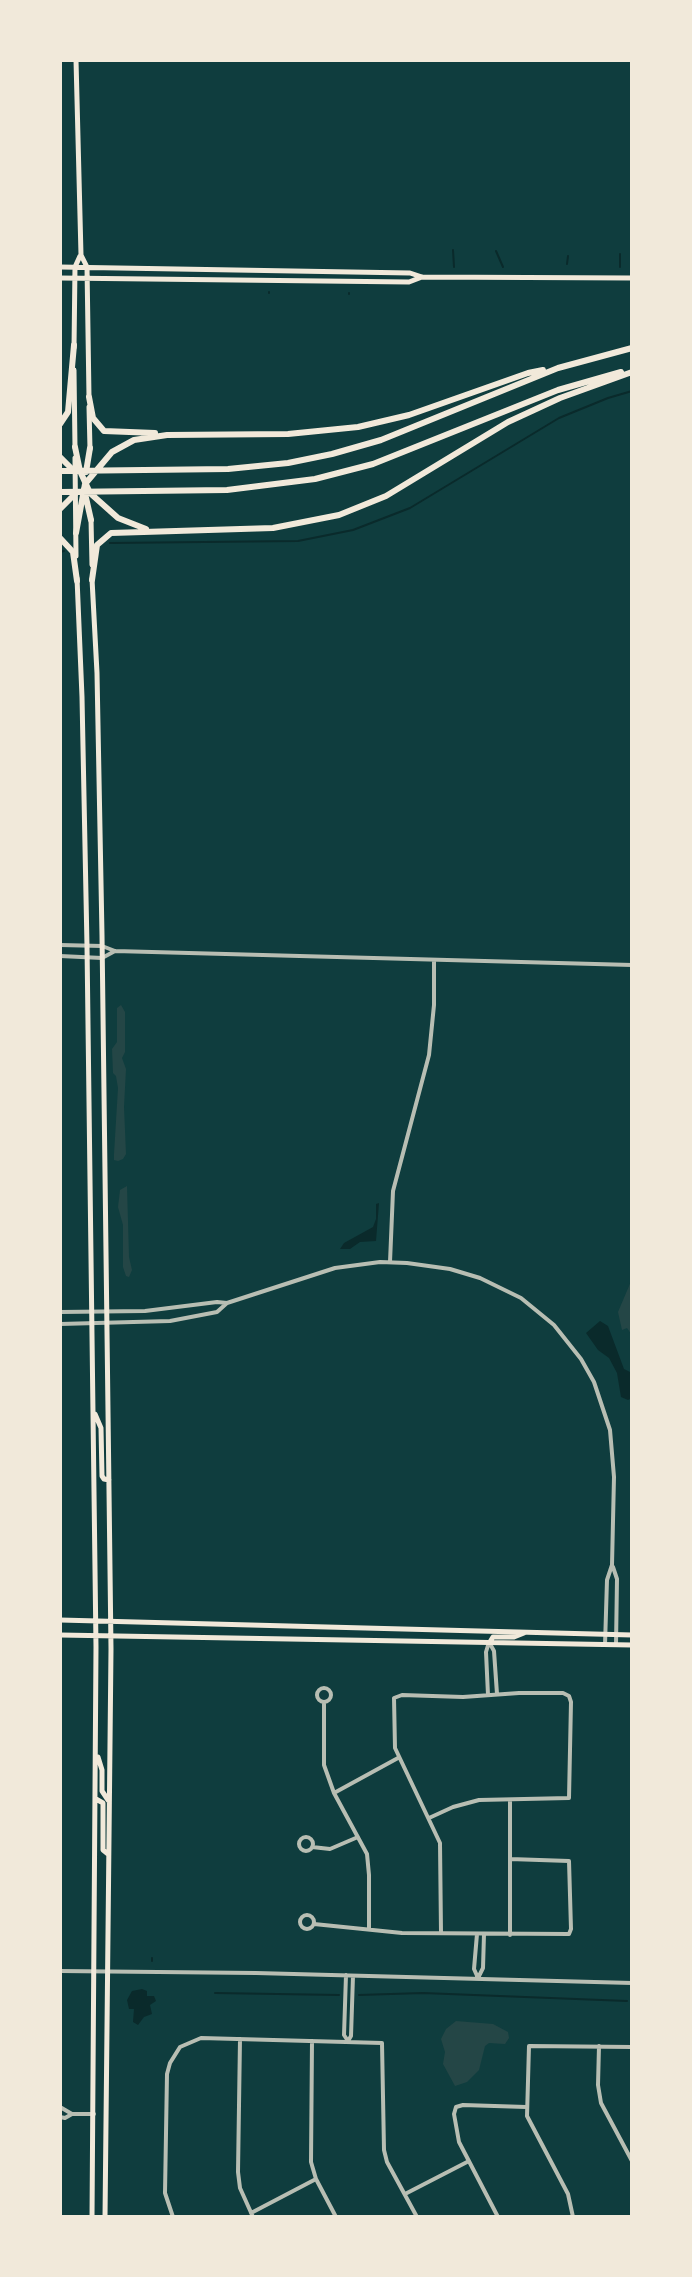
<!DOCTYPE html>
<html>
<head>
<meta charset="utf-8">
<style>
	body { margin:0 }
	#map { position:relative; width:692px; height:2277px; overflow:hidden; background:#0f3d3e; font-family:"Asap Condensed",sans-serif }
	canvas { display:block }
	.frame { position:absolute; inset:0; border:62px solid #f1e9da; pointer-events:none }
</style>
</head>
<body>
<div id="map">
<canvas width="692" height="2277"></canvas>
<div class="frame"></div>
</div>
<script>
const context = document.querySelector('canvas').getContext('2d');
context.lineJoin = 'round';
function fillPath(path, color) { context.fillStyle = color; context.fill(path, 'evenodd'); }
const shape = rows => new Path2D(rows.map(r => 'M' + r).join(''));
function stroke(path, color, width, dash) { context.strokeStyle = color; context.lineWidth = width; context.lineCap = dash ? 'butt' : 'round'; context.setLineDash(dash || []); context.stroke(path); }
const green = shape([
	[121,1005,125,1012,125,1052,122,1058,126,1069,124,1107,126,1154,123,1159,118,1161,114,1160,114,1154,118,1088,116,1076,113,1073,112,1049,117,1042,117,1008],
	[127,1186,129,1257,132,1270,129,1277,126,1276,123,1267,123,1225,118,1207,120,1190],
	[632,1279,632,1335,627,1328,622,1330,618,1312],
	[456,2021,493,2024,508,2032,509,2038,505,2044,489,2043,485,2046,479,2070,467,2082,455,2086,443,2064,445,2052,441,2039,446,2029]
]);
const water = shape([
	[379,1203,376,1241,360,1242,350,1249,340,1249,344,1243,373,1227,376,1219,376,1204],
	[600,1321,608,1326,624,1369,632,1373,632,1398,628,1400,621,1397,617,1373,609,1358,598,1350,586,1333],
	[142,1989,147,1991,147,1996,154,1996,156,2001,150,2005,152,2014,144,2017,138,2025,133,2022,134,2009,129,2009,127,2000,132,1991]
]);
const stream = shape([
	[453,250,454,267],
	[496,251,503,267],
	[567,264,568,256],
	[620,267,620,254],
	[269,292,269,293],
	[349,294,349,293],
	[110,543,298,541,353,530,410,508,559,418,608,398,632,391],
	[60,552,64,551],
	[152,1961,152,1958],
	[215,1993,339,1995],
	[359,1995,423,1993,627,2001]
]);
const minor = shape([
	[489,1642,494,1651,497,1694],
	'317 1695a7 7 0 1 1 14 0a7 7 0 1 1-14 0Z',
	[488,1695,486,1652,489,1642],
	[324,1703,324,1765,334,1793,367,1854,369,1875,369,1928],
	[334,1793,398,1758],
	[429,1818,453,1807,479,1800,569,1798,571,1702,569,1696,563,1693,519,1693,463,1697,402,1695,394,1698,395,1748,440,1843,441,1933],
	'299 1844a7 7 0 1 1 14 0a7 7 0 1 1-14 0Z',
	[312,1847,330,1849,358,1837],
	'300 1922a7 7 0 1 1 14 0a7 7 0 1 1-14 0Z',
	[314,1924,402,1933,569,1934,571,1929,569,1861,510,1859],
	[477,1934,474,1969,478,1978],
	[510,1935,510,1800],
	[60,1971,256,1973,632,1983],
	[346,1975,344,2035,348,2041],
	[478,1978,483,1968,484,1934],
	[632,2031,632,2037],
	[240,2039,238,2172,240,2188,253,2217],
	[312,2041,311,2162,316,2179,336,2217],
	[348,2041,351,2036,353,1976],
	[599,2046,598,2085,601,2103,632,2161],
	[60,2107,72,2114],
	[60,2117,65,2118,72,2114,94,2114],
	[405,2194,469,2161],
	[251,2213,316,2179],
	[173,2217,165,2193,167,2074,170,2063,180,2047,201,2038,382,2043,384,2150,387,2162,417,2217],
	[498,2217,459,2142,454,2114,456,2107,463,2105,526,2107],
	[573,2217,568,2194,527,2116,529,2046,632,2047]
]);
const tertiary = shape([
	[60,945,102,946,115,951,632,965],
	[60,956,102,958,115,951],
	[390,1262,393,1191,429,1055,434,1005,434,961],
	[60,1312,145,1311,217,1302,227,1303,335,1268,380,1262,407,1263,450,1269,480,1278,521,1298,554,1325,581,1359,594,1382,610,1430,614,1477,612,1565,607,1580,605,1645],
	[60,1324,170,1321,217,1312,227,1303],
	[613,1567,617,1579,616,1645]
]);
const secondary = shape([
	[76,60,81,255,87,267,89,397],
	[60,267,410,273,422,277,632,278],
	[60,278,409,282,422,277],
	[74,348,75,267,80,256],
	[74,370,75,448],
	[89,407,90,449],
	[75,458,76,556],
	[91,519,92,565],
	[77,578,82,697,87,946,96,1647,92,2217],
	[92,579,97,673,102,935,111,1649,105,2217],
	[95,1414,101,1428,102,1476,104,1479,109,1480],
	[60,1620,632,1635],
	[60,1635,632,1645],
	[490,1642,493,1637,514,1637,524,1633],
	[98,1757,102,1770,102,1791,108,1800],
	[96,1799,103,1803,103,1850,108,1854]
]);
const motorway = shape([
	[89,397,93,418,104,431,155,433],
	[60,424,68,412,74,345],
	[75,447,80,471,90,493,118,518,146,529],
	[60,457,75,472],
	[60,471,228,469,288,463,332,454,381,440,558,368,632,348],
	[86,472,90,448],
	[84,489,91,520],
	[60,492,227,490,315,479,373,464,558,390,621,372],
	[60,509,76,493],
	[76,533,85,484,112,452,134,440,167,435,288,434,358,427,409,415,528,373,543,370],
	[60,538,73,552,77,581],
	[92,580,97,545,111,533,273,528,339,515,386,496,508,422,560,398,632,372]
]);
fillPath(green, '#244646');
fillPath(water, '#0a2a2b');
stroke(stream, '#0a2a2b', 2);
stroke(minor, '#b8beb3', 4);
stroke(tertiary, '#b8beb3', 4);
stroke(secondary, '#f1e9da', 5);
stroke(motorway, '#f1e9da', 6);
</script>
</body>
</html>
